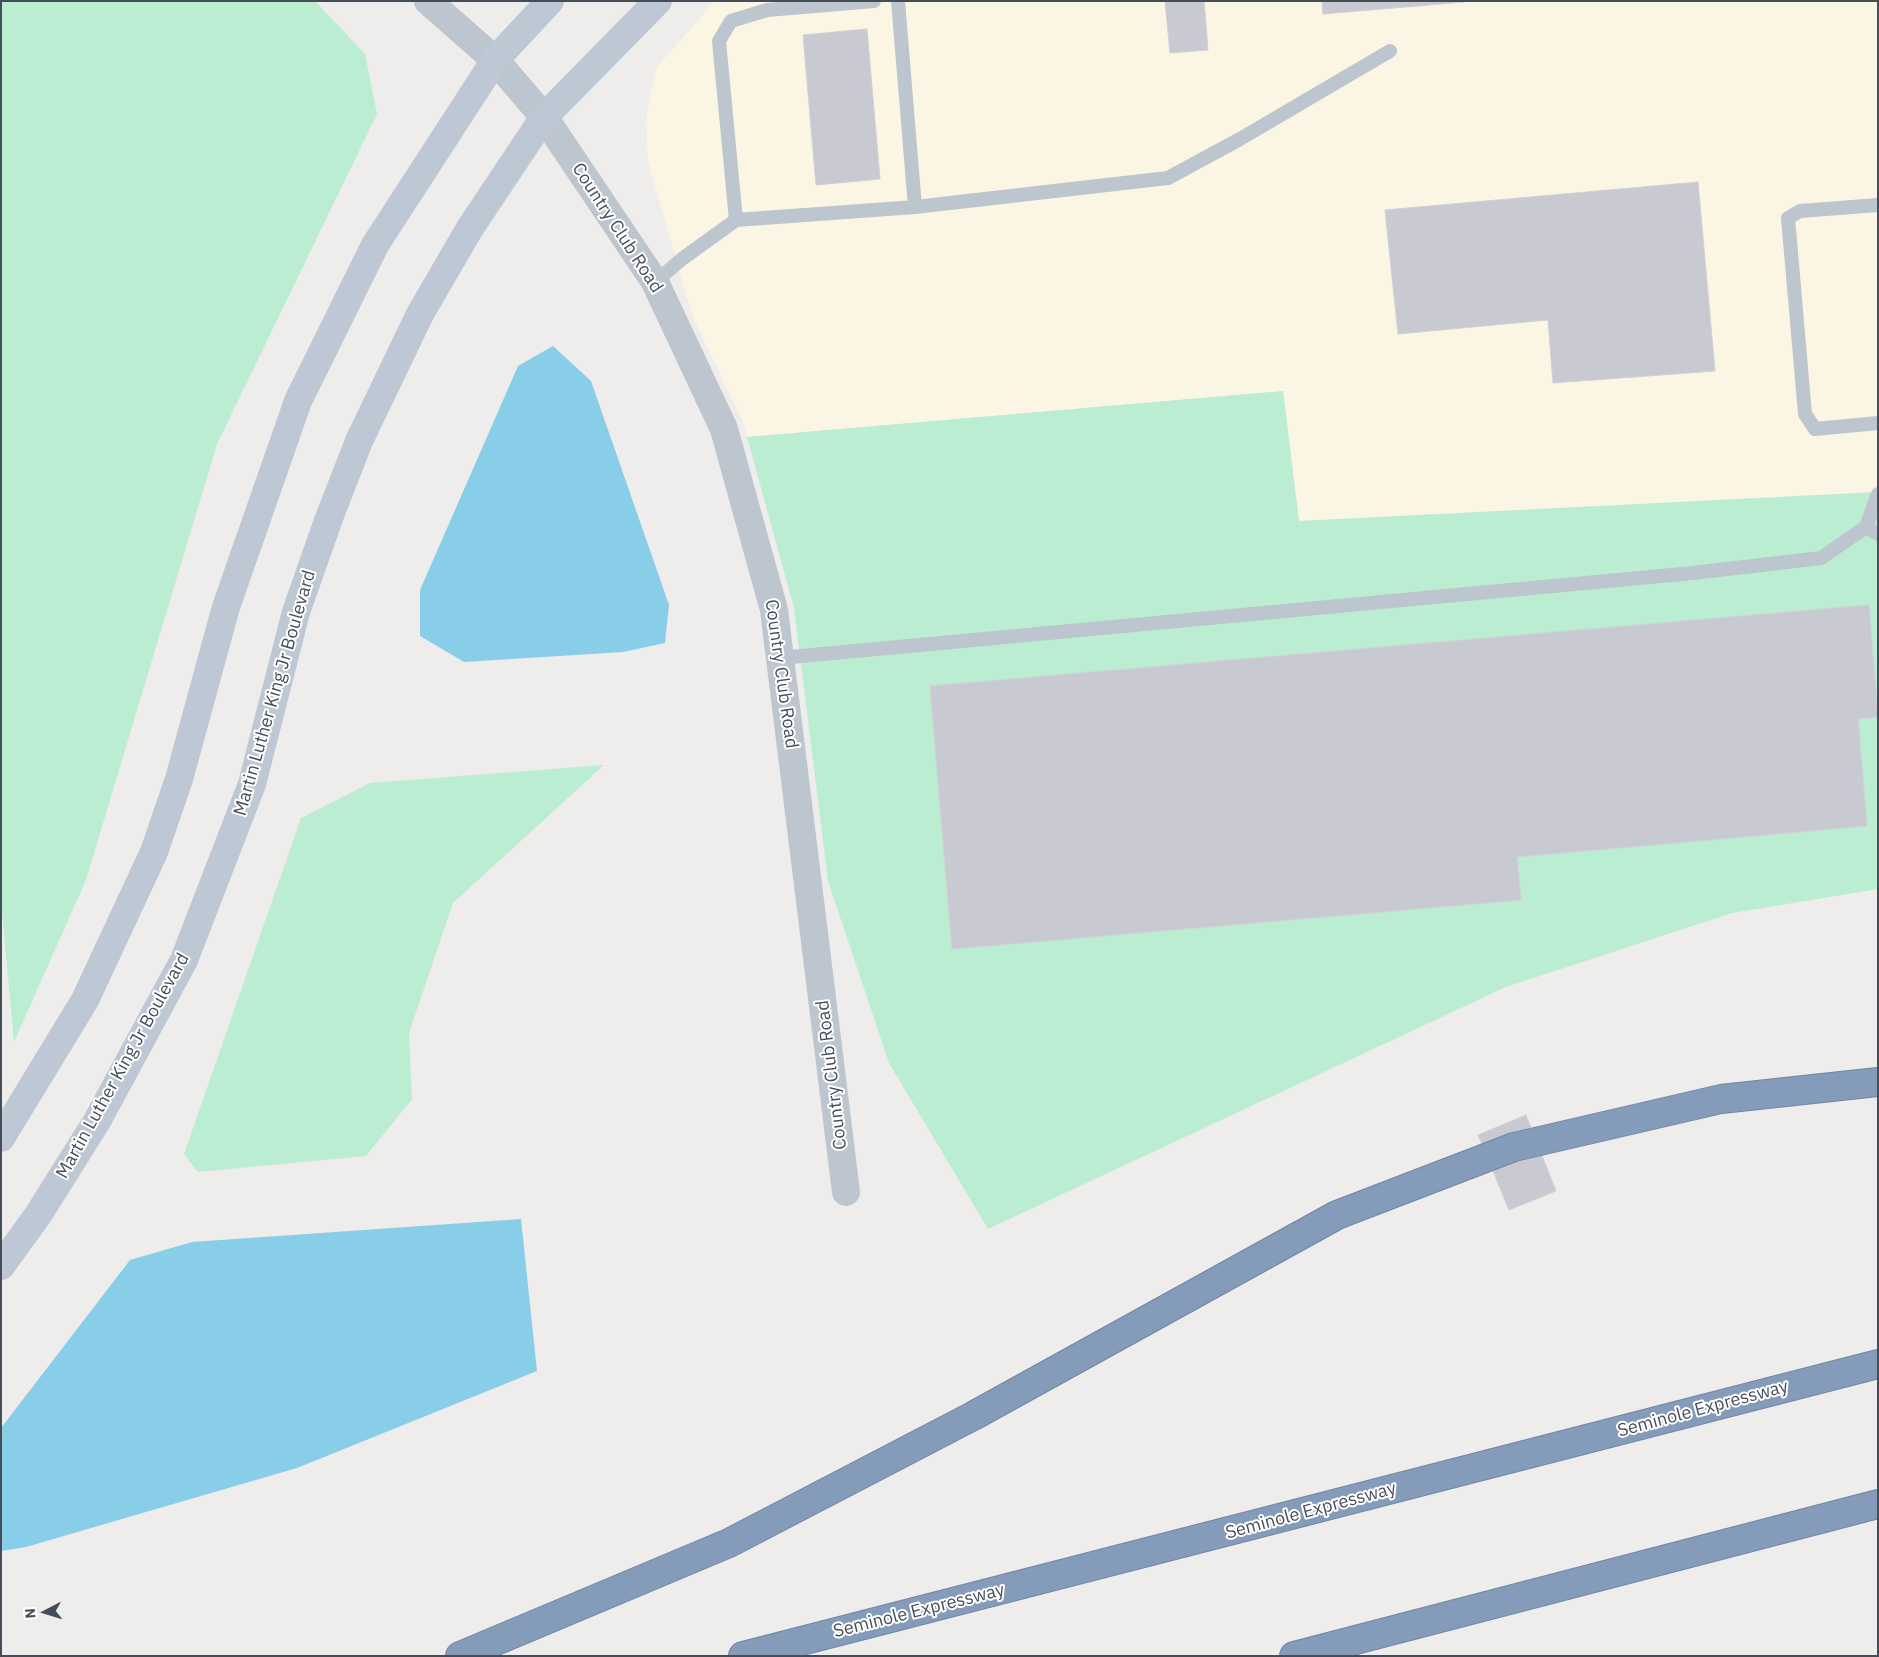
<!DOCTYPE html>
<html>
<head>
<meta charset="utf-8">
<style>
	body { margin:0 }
	#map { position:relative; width:1879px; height:1657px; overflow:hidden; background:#efecec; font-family:"IBM Plex Sans",sans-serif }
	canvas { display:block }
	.frame { position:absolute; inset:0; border:2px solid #454e58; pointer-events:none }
	.north { position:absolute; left:20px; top:1587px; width:50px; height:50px; -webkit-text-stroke:4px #fff; paint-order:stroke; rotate:265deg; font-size:14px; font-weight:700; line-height:20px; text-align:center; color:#454e58 }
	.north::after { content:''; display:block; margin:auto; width:18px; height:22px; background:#454e58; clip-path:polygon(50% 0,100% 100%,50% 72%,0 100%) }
</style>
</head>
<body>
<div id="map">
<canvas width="1879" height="1657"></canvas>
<div class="frame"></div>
<div class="north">N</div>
</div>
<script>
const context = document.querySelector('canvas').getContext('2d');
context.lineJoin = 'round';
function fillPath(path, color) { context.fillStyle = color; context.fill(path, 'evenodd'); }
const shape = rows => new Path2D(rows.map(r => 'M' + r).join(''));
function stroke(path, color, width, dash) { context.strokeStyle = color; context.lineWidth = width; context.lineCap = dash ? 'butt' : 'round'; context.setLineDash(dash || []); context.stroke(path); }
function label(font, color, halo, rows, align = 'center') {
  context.font = font + ' "IBM Plex Sans",sans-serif'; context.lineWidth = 4; context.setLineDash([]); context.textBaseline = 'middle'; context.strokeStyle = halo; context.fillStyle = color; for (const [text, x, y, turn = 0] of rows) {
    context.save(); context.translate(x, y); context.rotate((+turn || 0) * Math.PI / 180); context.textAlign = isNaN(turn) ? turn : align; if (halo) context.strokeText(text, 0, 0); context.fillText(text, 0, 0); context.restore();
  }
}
const commercial = shape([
	[715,1,1878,1,1878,492,1299,521,1283,391,747,437,743,422,693,317,648,162,646,119,656,68]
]);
const green = shape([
	[1,1,315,1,365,54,377,114,217,444,86,880,14,1042,1,901],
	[1283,391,1299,521,1878,492,1878,889,1732,913,1506,987,988,1229,889,1063,828,881,794,608,747,437],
	[604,765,453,903,409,1033,412,1099,366,1156,198,1172,184,1154,301,818,370,783]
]);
const water = shape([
	[553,346,591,381,669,605,665,643,623,652,464,662,420,636,420,590,518,366],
	[521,1219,537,1371,297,1468,26,1547,1,1551,1,1428,130,1260,192,1242]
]);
const building = shape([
	[1165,1,1204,1,1208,50,1170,53,1165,1],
	[1322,1,1465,1,1465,2,1323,14,1322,1],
	[867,29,880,179,816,185,803,35,867,29],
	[1698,182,1715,371,1553,383,1548,320,1398,334,1385,210,1698,182],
	[1869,605,1878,717,1858,719,1867,826,1517,857,1521,900,952,949,930,686,1869,605],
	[1526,1115,1556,1191,1509,1210,1478,1135,1526,1115]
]);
const service = shape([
	[1878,205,1800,211,1788,218,1805,414,1815,429,1878,423],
	[915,207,1168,178,1240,139,1390,51],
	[736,220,719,41,731,21,767,10,874,1],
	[655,282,682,259,736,220,915,207,898,1],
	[1866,527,1878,534],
	[780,658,1693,573,1821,558,1866,527,1878,494]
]);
const minor = shape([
	[544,117,655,282,724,429,774,610,846,1192]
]);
const tertiary = shape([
	[428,1,495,60,544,117]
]);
const secondary = shape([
	[1,1138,85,1000,154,852,179,779,226,607,298,401,375,245,495,60,550,1],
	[1,1266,38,1215,97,1121,184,960,252,784,296,612,329,518,359,441,420,314,470,228,544,117,658,1]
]);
const motorway = shape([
	[460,1656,729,1543,973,1416,1337,1215,1514,1147,1721,1099,1878,1082],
	[743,1656,1878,1364],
	[1294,1656,1878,1504]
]);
const streetNames = [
	["Country Club Road",617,228,57],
	["Country Club Road",781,674,82],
	["Martin Luther King Jr Boulevard",275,693,-74],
	["Martin Luther King Jr Boulevard",123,1066,-61],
	["Country Club Road",832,1075,-97],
	["Seminole Expressway",1703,1409,-15],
	["Seminole Expressway",1311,1511,-15],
	["Seminole Expressway",919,1611,-14]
];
fillPath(commercial, '#fbf5e4');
fillPath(green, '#baedd1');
fillPath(water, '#88cee9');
fillPath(building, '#c9cad1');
stroke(building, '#d0d1d7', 1);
stroke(motorway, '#6f86a6', 30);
stroke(service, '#bdc5ce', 14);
stroke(minor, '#bdc5ce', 28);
stroke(tertiary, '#bdc5ce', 28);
stroke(secondary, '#bec8d5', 28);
stroke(motorway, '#849bba', 28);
label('18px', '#454e58', '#fff', streetNames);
</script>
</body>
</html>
